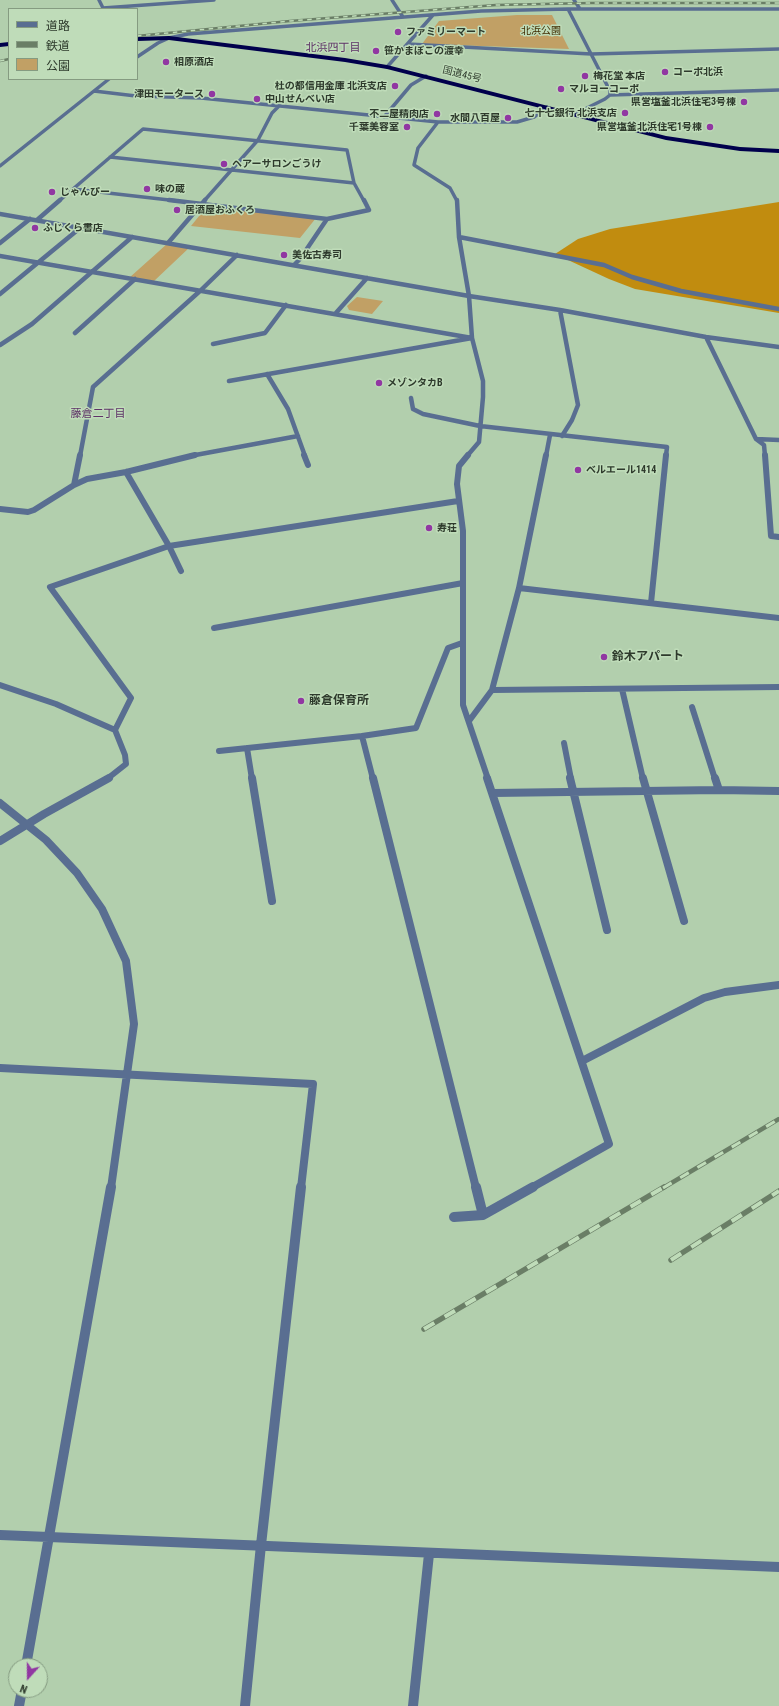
<!DOCTYPE html>
<html>
<head>
<meta charset="utf-8">
<style>
	body { margin:0 }
	#map { position:relative; width:779px; height:1706px; overflow:hidden; background:#b2cfad; font-family:"Roboto Condensed","Noto Sans JP",sans-serif }
	canvas { display:block }
	.legend { position:absolute; left:8px; top:8px; width:130px; height:72px; box-sizing:border-box; background:#bfdcb9; border:1px solid #859b81; margin:0; padding:5px 7px; list-style:none; font-size:12px; color:#2e3a2c }
	.legend li { display:flex; align-items:center; gap:8px; height:20px }
	.legend b { width:20px; border:1px solid #859b81 }
	.north { position:absolute; left:8px; top:1658px; width:40px; height:40px; box-sizing:border-box; background:#bfdcb9; border:1px solid #859b81; border-radius:50%; rotate:201deg; font-size:11px; font-weight:700; line-height:16px; text-align:center; color:#2e3a2c }
	.north::after { content:''; display:block; margin:auto; width:14px; height:18px; background:#9137a2; clip-path:polygon(50% 0,100% 100%,50% 72%,0 100%) }
</style>
</head>
<body>
<div id="map">
<canvas width="779" height="1706"></canvas>
<ul class="legend">
<li><b style="height:5px;background:#596e91"></b>道路</li>
<li><b style="height:5px;background:#6a7e66"></b>鉄道</li>
<li><b style="height:11px;background:#c1a065"></b>公園</li>
</ul>
<div class="north">N</div>
</div>
<script>
const context = document.querySelector('canvas').getContext('2d');
context.lineJoin = 'round';
function fillPath(path, color) { context.fillStyle = color; context.fill(path, 'evenodd'); }
const shape = rows => new Path2D(rows.map(r => 'M' + r).join(''));
function stroke(path, color, width, dash) { context.strokeStyle = color; context.lineWidth = width; context.lineCap = dash ? 'butt' : 'round'; context.setLineDash(dash || []); context.stroke(path); }
function label(font, color, halo, rows, align = 'center') {
  context.font = font + ' "Roboto Condensed","Noto Sans JP",sans-serif'; context.lineWidth = 3; context.setLineDash([]); context.textBaseline = 'middle'; context.strokeStyle = halo; context.fillStyle = color; for (const [text, x, y, turn = 0] of rows) {
    context.save(); context.translate(x, y); context.rotate((+turn || 0) * Math.PI / 180); context.textAlign = isNaN(turn) ? turn : align; if (halo) context.strokeText(text, 0, 0); context.fillText(text, 0, 0); context.restore();
  }
}
const green = shape([
	[517,15,552,15,569,49,422,44,439,21],
	[208,205,316,218,300,238,191,226],
	[168,243,190,247,153,282,129,278],
	[357,297,383,301,372,314,349,310,347,306]
]);
const forest = shape([
	[779,202,779,313,635,289,609,279,555,254,578,239,610,229]
]);
const minorFar4 = shape([
	[99,0,103,8,214,0],
	[392,0,403,17],
	[574,0,580,9],
	[568,9,610,91,610,95,605,99,575,114],
	[408,44,591,54,779,49],
	[137,57,158,43,169,38,188,34,481,11,568,9,779,9],
	[387,67,433,15],
	[94,91,136,96,201,98,438,122,517,122,534,117,547,107],
	[610,95,779,90],
	[384,117,411,85,426,76],
	[438,122,418,148,414,165,450,188,457,201],
	[110,157,354,183],
	[0,166,109,79],
	[73,189,178,201],
	[59,201,143,129,347,150,354,183,364,201],
	[204,201,258,140,272,113,279,106]
]);
const minorFar3 = shape([
	[169,200,327,219],
	[0,214,469,296,560,310,706,337,779,347],
	[37,220,60,200],
	[459,237,604,265,632,277,681,291,779,309],
	[0,243,30,219],
	[168,243,205,200],
	[0,256,472,338,483,381,483,397,479,442,467,456],
	[294,265,300,259,327,219,369,210,364,200],
	[0,294,80,228],
	[560,310,578,405,572,420,562,436],
	[335,314,367,278],
	[75,333,135,279],
	[706,337,756,439,764,445,765,456],
	[213,344,265,333,286,305],
	[0,345,32,324,132,237],
	[267,374,288,409,305,456],
	[229,381,472,338,469,296,459,237,457,200],
	[411,398,413,409,423,414,480,426,667,447,666,456],
	[756,439,779,440],
	[80,456,93,387,200,291,237,255],
	[190,456,298,436],
	[546,456,550,435]
]);
const minorFar2 = shape([
	[304,455,308,465],
	[468,455,459,466,457,484,463,531,463,705,488,779],
	[765,455,771,536,779,537],
	[126,472,169,546,181,571],
	[74,485,87,479,126,472,195,455],
	[0,509,28,512,34,510,74,485,80,455],
	[519,588,779,618],
	[651,603,666,455],
	[214,628,463,583],
	[0,685,56,704,115,730,125,755,126,764,107,779],
	[622,689,643,779],
	[492,690,779,687],
	[692,707,715,779],
	[469,721,492,690,519,588,546,455],
	[115,730,131,698,50,587,169,546,458,501],
	[362,736,416,728,448,648,462,643],
	[564,743,571,779],
	[247,748,252,779],
	[219,751,362,736,373,779]
]);
const minorFar1 = shape([
	[252,778,272,901],
	[373,778,476,1188],
	[487,778,609,1144,531,1188],
	[570,778,607,930],
	[643,778,684,921],
	[715,778,719,790],
	[493,793,719,790,779,791],
	[0,803,46,840,77,873,102,909,126,961,134,1024,111,1188],
	[0,841,44,814,109,778],
	[582,1061,704,998,725,992,779,985],
	[0,1068,313,1084,301,1188]
]);
const minor = shape([
	[476,1187,483,1215],
	[454,1217,483,1215,533,1187],
	[0,1535,779,1567],
	[26,1666,111,1187],
	[19,1706,22,1690],
	[245,1706,261,1545,301,1187],
	[413,1706,429,1554]
]);
const highway = shape([
	[169,36,345,58,387,65,666,136,740,147,779,149,779,153,740,151,666,140,387,69,345,62,169,40,137,41,137,37,169,36],
	[9,42,9,46,0,47,0,43,9,42]
]);
const railFar2 = shape([
	[137,36,290,21,496,5,591,3,779,3],
	[0,61,9,59]
]);
const railFar1 = shape([
	[663,1188,779,1119]
]);
const rail = shape([
	[671,1260,779,1191],
	[424,1329,664,1187]
]);
const markers = [
	[398,32,4,"#9137a2"],
	[376,51,4,"#9137a2"],
	[166,62,4,"#9137a2"],
	[665,72,4,"#9137a2"],
	[585,76,4,"#9137a2"],
	[395,86,4,"#9137a2"],
	[561,89,4,"#9137a2"],
	[212,94,4,"#9137a2"],
	[257,99,4,"#9137a2"],
	[744,102,4,"#9137a2"],
	[625,113,4,"#9137a2"],
	[437,114,4,"#9137a2"],
	[508,118,4,"#9137a2"],
	[407,127,4,"#9137a2"],
	[710,127,4,"#9137a2"],
	[224,164,4,"#9137a2"],
	[147,189,4,"#9137a2"],
	[52,192,4,"#9137a2"],
	[177,210,4,"#9137a2"],
	[35,228,4,"#9137a2"],
	[284,255,4,"#9137a2"],
	[379,383,4,"#9137a2"],
	[578,470,4,"#9137a2"],
	[429,528,4,"#9137a2"],
	[604,657,4,"#9137a2"],
	[301,701,4,"#9137a2"]
];
const farParknames = [
	["北浜公園",541,31]
];
const farPoinames = [
	["ファミリーマート",406,32],
	["笹かまぼこの渡幸",384,51],
	["相原酒店",174,62],
	["コーポ北浜",673,72],
	["梅花堂 本店",593,76],
	["杜の都信用金庫 北浜支店",387,86,"right"],
	["マルヨーコーポ",569,89],
	["津田モータース",204,94,"right"],
	["中山せんべい店",265,99],
	["県営塩釜北浜住宅3号棟",736,102,"right"],
	["七十七銀行 北浜支店",617,113,"right"],
	["不二屋精肉店",429,114,"right"],
	["水間八百屋",500,118,"right"],
	["千葉美容室",399,127,"right"],
	["県営塩釜北浜住宅1号棟",702,127,"right"],
	["ヘアーサロンごうけ",232,164],
	["味の蔵",155,189],
	["じゃんぴー",60,192],
	["居酒屋おふくろ",185,210],
	["ふじくら書店",43,228],
	["美佐古寿司",292,255],
	["メゾンタカB",387,383],
	["ベルエール1414",586,470],
	["寿荘",437,528]
];
const farStreetnames = [
	["国道45号",462,75,14]
];
const farNeighbourhoodnames = [
	["北浜四丁目",333,48],
	["藤倉二丁目",98,414]
];
const poiNames = [
	["鈴木アパート",612,657],
	["藤倉保育所",309,701]
];
fillPath(green, '#c1a065');
fillPath(forest, '#c18c0f');
stroke(minorFar4, '#596e91', 3.5);
stroke(minorFar3, '#596e91', 4.5);
stroke(minorFar2, '#596e91', 6);
stroke(minorFar1, '#596e91', 8);
stroke(minor, '#596e91', 10);
fillPath(highway, '#00004c');
stroke(railFar2, '#6a7e66', 2.5);
stroke(railFar1, '#6a7e66', 4.5);
stroke(rail, '#6a7e66', 5.5);
stroke(railFar2, '#bfdcb9', 1.5, [4.5]);
stroke(railFar1, '#bfdcb9', 3, [10]);
stroke(rail, '#bfdcb9', 4, [12]);
for (const [x, y, r, color] of markers) { const dot = new Path2D(); dot.arc(x, y, r, 0, 2 * Math.PI); context.fillStyle = color; context.fill(dot); stroke(dot, '#bfdcb9', 1.5); }
label('10px', '#412c00', '#bfdcb9', farParknames);
label('bold 10px', '#2e3a2c', '#bfdcb9', farPoinames, 'left');
label('10px', '#2e3a2c', '#bfdcb9', farStreetnames);
label('11px', '#5e3267', '#bfdcb9', farNeighbourhoodnames);
label('bold 12px', '#2e3a2c', '#bfdcb9', poiNames, 'left');
</script>
</body>
</html>
